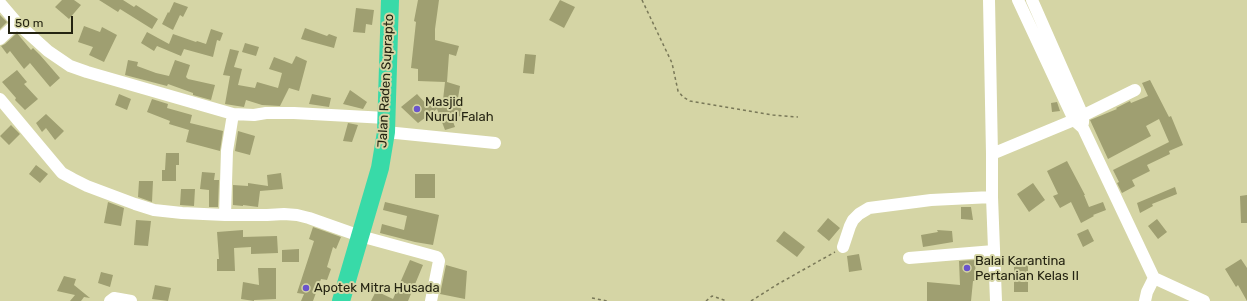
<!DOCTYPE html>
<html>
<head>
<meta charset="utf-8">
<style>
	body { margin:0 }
	#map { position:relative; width:1247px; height:301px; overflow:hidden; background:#d5d5a5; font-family:Rubik,sans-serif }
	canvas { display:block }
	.scale { position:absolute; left:8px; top:16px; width:65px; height:18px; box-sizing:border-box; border:2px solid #242311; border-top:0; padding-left:5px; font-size:12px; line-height:14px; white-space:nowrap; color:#242311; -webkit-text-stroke:3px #d5d5a5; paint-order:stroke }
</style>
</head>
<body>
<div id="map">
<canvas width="1247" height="301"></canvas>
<div class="scale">50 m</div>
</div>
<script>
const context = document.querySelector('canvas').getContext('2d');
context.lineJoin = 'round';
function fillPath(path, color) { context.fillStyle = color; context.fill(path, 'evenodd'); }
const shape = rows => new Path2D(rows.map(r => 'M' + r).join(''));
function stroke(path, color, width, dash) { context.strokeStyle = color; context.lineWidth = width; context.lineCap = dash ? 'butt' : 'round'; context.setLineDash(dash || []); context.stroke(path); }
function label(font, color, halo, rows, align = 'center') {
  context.font = font + ' Rubik,sans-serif'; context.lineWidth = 4; context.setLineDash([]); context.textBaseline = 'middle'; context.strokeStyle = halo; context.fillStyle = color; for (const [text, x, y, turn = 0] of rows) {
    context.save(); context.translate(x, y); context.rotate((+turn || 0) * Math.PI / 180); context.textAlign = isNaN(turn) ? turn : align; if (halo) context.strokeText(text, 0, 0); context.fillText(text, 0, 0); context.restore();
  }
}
const building = shape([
	[62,0,74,0,81,5,69,19,55,7],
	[99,0,123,0,134,7,136,5,158,19,152,29,120,9,118,12],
	[418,0,439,0,435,29,435,40,459,46,456,56,449,54,447,82,460,86,458,98,463,115,452,119,455,127,445,130,437,109,418,123,401,107,417,94,427,105,443,100,445,82,418,81,418,69,411,68,416,22,414,21],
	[560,0,575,7,564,28,549,20],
	[174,2,188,7,183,17,180,15,173,30,162,24,168,12,169,13],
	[356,8,374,10,372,25,366,24,365,33,353,32],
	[0,15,7,22,0,29],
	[84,26,100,32,102,27,117,35,104,62,89,55,93,47,78,42],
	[305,28,327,36,329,34,337,37,334,48,301,39],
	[211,29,223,33,220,41,217,40,213,57,184,49,181,56,157,46,154,51,141,43,147,32,169,44,173,34,196,42,197,41,206,44],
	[17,33,31,50,33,48,40,55,60,78,50,87,30,63,24,69,10,51,7,54,1,46,5,44],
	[245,43,259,47,256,56,242,52],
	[230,49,239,51,234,67,242,69,238,85,255,88,257,82,278,88,282,73,269,69,274,57,292,64,296,56,307,61,299,91,289,88,280,106,262,105,246,100,244,107,225,104,230,76,223,75],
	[525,54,536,55,534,74,523,73],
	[128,60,138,62,137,66,156,73,169,76,175,60,190,65,186,77,188,79,215,85,211,100,193,95,193,93,168,84,167,86,125,75],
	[17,70,27,82,24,84,38,99,25,110,15,100,16,98,2,82],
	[1150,80,1169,117,1171,116,1183,145,1169,151,1170,154,1147,165,1150,171,1132,180,1135,186,1122,193,1117,183,1119,182,1113,170,1169,142,1159,119,1146,126,1151,136,1108,159,1090,120,1117,109,1116,108,1130,101,1131,103,1148,96,1142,83],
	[350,90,367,102,363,109,343,104],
	[119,94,131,99,127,110,115,105],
	[312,94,331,98,329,107,309,104],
	[152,99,168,104,167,108,192,115,190,123,223,131,220,151,186,142,189,130,169,124,170,121,147,112],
	[1057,102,1060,111,1052,112,1051,103],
	[46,114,64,131,55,140,46,128,42,132,36,123],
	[348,123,358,125,352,142,343,141],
	[11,125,20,134,9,145,0,136],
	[238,131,255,136,250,155,235,151],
	[166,153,179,153,179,165,176,165,176,181,162,181,162,170,165,170],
	[1067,161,1085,195,1084,195,1089,207,1103,202,1106,210,1093,215,1094,216,1081,223,1071,202,1060,208,1053,196,1058,194,1047,171],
	[36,165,48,174,40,183,29,174],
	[202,172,215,173,214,180,219,180,218,207,209,207,209,190,200,189],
	[281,173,283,189,260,191,258,207,243,205,243,206,233,205,233,185,248,186,248,183,268,186,267,175],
	[415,174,435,174,435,198,415,198],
	[139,181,153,181,152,202,138,197],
	[1033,183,1045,200,1029,212,1017,194],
	[1175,187,1177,194,1152,204,1153,206,1140,213,1137,203],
	[181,189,195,189,194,206,180,205],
	[1247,195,1247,223,1241,223,1240,196],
	[108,202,124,208,121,226,104,223],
	[385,202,439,215,433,245,415,242,380,233,382,224,404,230,407,216,383,210],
	[961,207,971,207,973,220,961,219],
	[828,218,840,228,829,241,817,231],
	[1157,219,1167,232,1158,239,1148,226],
	[136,220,151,221,148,246,134,245],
	[313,227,341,237,336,249,333,247,327,267,331,269,327,280,321,279,313,301,301,301,304,294,297,293,314,241,309,239],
	[1088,229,1094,241,1083,247,1077,234],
	[243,230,243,237,277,236,278,253,251,254,251,247,234,248,235,271,217,271,217,259,219,259,217,232],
	[937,230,952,231,953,242,923,247,921,235,938,232],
	[784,231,805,247,797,257,776,241],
	[299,249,299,262,282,262,282,250],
	[859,254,862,270,849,272,847,256],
	[1014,259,1028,259,1028,292,1014,292],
	[1241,259,1247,268,1247,301,1238,285,1236,287,1225,269],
	[410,260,423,265,408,301,371,301,376,291,393,299],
	[975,260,976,281,973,281,971,301,927,301,927,282,960,285,959,261],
	[446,265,467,271,465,299,440,294],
	[258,268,276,268,276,299,254,300,254,301,241,299,243,282,259,285],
	[101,272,113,275,110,287,98,283],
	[64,276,76,279,74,285,90,298,84,297,81,301,70,301,75,295,57,291],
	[155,285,171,288,168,301,152,299]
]);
const path = shape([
	[642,0,672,63,678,91,683,97,690,101,773,115,798,117],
	[592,298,607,301],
	[706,301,712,296,727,301],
	[751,301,778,284,835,252]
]);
const minor = shape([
	[989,0,992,154,992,197,996,301],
	[1018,0,1074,120,1083,128,1154,278,1204,301],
	[1032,0,1083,116,1083,123],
	[0,3,17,23,48,51,70,66,87,72,233,114,254,115,266,113,294,113,386,118],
	[0,39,17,23],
	[0,99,62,173,73,179,87,186,135,204,154,210,182,213,225,215,227,151,233,114],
	[386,132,495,143],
	[992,154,1074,120,1135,90],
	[225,215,267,215,284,214,297,215,309,218,360,236,437,257,439,261,431,301],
	[843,247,850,226,853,220,859,214,869,208,931,200,992,197],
	[909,258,994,251],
	[110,301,114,298,131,301],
	[1145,301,1147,292,1154,278]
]);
const highway = shape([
	[341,301,380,168,386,132,390,0]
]);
const markers = [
	[417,109,4,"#6a54cd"],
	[967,268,4,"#6a54cd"],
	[306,288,4,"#6a54cd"]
];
const streetNames = [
	["Jalan Raden Suprapto",386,81,-87]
];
const poiNames = [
	["Masjid",425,102],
	["Nurul Falah",425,117],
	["Balai Karantina",975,261],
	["Pertanian Kelas II",975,276],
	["Apotek Mitra Husada",314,288]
];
fillPath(building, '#9f9f71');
stroke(path, '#797858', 1.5, [3, 3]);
stroke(minor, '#fff', 12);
stroke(highway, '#38daa8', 18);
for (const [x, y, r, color] of markers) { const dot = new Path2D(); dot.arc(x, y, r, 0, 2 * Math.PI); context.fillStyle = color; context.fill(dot); stroke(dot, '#d5d5a5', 1.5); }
label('13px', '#242311', '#d5d5a5', streetNames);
label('13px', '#242311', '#d5d5a5', poiNames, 'left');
</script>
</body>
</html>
